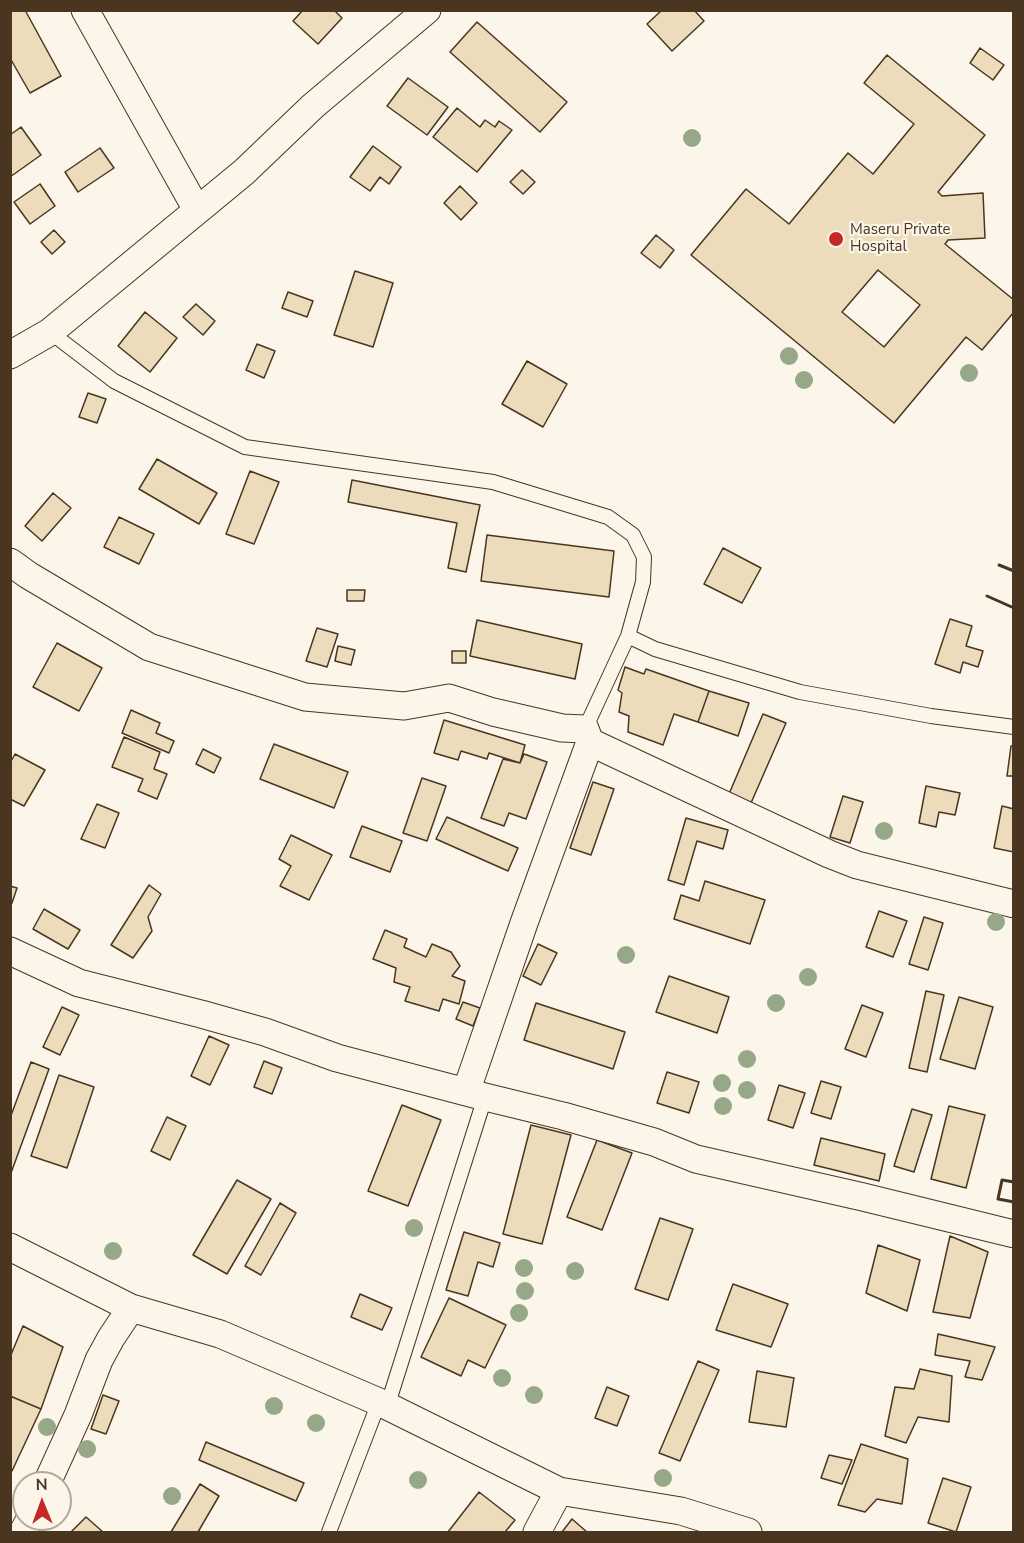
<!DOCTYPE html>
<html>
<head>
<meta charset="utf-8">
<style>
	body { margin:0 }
	#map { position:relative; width:1024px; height:1543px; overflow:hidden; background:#fbf6e9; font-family:"Nunito Sans",sans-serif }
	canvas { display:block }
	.frame { position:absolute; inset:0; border:12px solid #4a3520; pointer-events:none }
	.north { position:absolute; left:12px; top:1471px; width:60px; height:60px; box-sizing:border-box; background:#fbf6e9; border:2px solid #b4a999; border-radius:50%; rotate:359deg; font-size:16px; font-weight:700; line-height:24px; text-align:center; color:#4a3520 }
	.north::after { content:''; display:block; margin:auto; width:21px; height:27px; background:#c62828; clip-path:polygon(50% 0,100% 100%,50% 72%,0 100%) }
</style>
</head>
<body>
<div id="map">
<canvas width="1024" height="1543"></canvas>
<div class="frame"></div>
<div class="north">N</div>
</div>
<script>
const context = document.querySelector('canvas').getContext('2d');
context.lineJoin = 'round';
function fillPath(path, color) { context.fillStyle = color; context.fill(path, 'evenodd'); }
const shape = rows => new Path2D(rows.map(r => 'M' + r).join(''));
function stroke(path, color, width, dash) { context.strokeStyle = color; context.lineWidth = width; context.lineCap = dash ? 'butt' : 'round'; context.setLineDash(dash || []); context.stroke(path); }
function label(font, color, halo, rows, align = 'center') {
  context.font = font + ' "Nunito Sans",sans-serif'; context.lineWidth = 4.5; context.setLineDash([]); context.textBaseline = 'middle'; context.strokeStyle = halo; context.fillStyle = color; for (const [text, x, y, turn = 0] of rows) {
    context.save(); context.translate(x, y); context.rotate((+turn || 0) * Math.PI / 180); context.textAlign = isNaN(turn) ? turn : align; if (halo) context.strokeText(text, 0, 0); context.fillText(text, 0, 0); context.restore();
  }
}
const building = shape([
	[10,10,25,10,61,76,30,93,10,58,10,10],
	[303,10,334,10,342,18,318,44,293,21,303,10],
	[662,10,694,10,704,21,672,51,647,24,662,10],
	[477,22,567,102,540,132,450,52,477,22],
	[980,48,1004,65,993,80,970,63,980,48],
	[887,55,985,135,938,192,942,196,983,193,985,238,948,240,945,244,1014,300,1014,312,982,350,966,337,894,423,691,255,746,189,789,224,848,153,873,174,914,124,864,83,887,55],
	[878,270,920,305,884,347,842,312,878,270],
	[408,78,448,107,427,135,387,106,408,78],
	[457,108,480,127,485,120,495,127,499,121,512,130,477,172,433,137,457,108],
	[21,127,41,155,10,177,10,135,21,127],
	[373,146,401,167,389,184,380,177,370,191,350,177,373,146],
	[100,148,114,168,78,192,65,172,100,148],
	[522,170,535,182,523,194,510,182,522,170],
	[40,184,55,206,30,224,14,202,40,184],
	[460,186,477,203,461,220,444,203,460,186],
	[54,230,65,242,52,254,41,242,54,230],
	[656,235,674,250,660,268,641,253,656,235],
	[355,271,393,283,373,347,334,335,355,271],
	[288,292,313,301,307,317,282,308,288,292],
	[196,304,215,321,203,335,183,317,196,304],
	[145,312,177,338,150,372,118,346,145,312],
	[257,344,275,351,264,378,246,370,257,344],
	[527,361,567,384,543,427,502,404,527,361],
	[88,393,106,399,97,423,79,417,88,393],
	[157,459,217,493,199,524,139,489,157,459],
	[250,471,279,482,254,544,226,534,250,471],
	[352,480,480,505,466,572,448,568,457,523,348,502,352,480],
	[53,493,71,508,42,541,25,526,53,493],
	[119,517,154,534,139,564,104,547,119,517],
	[487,535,614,551,609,597,481,581,487,535],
	[723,548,761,568,742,603,704,584,723,548],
	[347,590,365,590,364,601,347,601,347,590],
	[950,619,972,626,966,646,983,651,978,667,963,662,960,673,935,664,950,619],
	[477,620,582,644,575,679,470,656,477,620],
	[317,628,338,634,327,667,306,661,317,628],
	[57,643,102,668,79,711,33,687,57,643],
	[338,646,355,650,351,665,335,661,338,646],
	[452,651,466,651,466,663,452,663,452,651],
	[625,667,644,674,646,669,709,691,698,722,674,714,663,745,628,732,629,716,619,712,622,693,618,690,625,667],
	[709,691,749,703,738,736,698,722,709,691],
	[131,710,160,723,156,733,174,741,169,753,122,733,131,710],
	[763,714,786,723,751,803,729,794,763,714],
	[444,720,525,745,520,763,489,753,487,759,461,751,458,760,434,753,444,720],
	[124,737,160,752,154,769,167,774,157,799,138,791,143,779,112,767,124,737],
	[274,744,348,772,334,808,260,779,274,744],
	[1011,746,1014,746,1014,776,1007,776,1011,746],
	[203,749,221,758,214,773,196,764,203,749],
	[15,754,45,770,24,806,10,799,10,763,15,754],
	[524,754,547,762,526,819,509,813,504,826,481,818,503,759,520,763,524,754],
	[422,778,446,786,427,841,403,833,422,778],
	[593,782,614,789,591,855,570,848,593,782],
	[926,786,960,793,955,815,939,812,936,827,919,823,926,786],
	[843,796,863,802,850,843,830,837,843,796],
	[97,804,119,813,105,848,81,839,97,804],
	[1002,806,1014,809,1014,852,994,848,1002,806],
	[447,817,518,848,508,871,436,839,447,817],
	[686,818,728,830,723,849,697,841,684,885,668,880,686,818],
	[362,826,402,841,390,872,350,857,362,826],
	[291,835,332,855,309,900,280,886,291,866,279,859,291,835],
	[705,881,765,900,750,944,674,919,681,895,699,901,705,881],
	[149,885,161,894,148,917,152,931,133,958,111,945,149,885],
	[10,886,17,888,12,903,10,903,10,886],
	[44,909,80,930,68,949,33,929,44,909],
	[879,911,907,921,893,957,866,947,879,911],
	[924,917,943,923,928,970,909,964,924,917],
	[385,930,407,939,404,947,426,957,432,944,451,952,460,966,452,976,465,981,459,1004,443,999,439,1011,405,1001,410,987,394,982,396,968,373,959,385,930],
	[538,944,557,953,541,985,523,976,538,944],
	[669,976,729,997,717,1033,656,1012,669,976],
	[926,991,944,995,927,1072,909,1068,926,991],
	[959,997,993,1007,975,1069,940,1059,959,997],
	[463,1002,480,1008,473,1026,456,1019,463,1002],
	[536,1003,625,1032,613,1069,524,1040,536,1003],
	[862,1005,883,1013,866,1057,845,1049,862,1005],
	[62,1007,79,1015,60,1055,43,1047,62,1007],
	[209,1036,229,1045,210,1085,191,1076,209,1036],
	[264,1061,282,1068,272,1094,254,1087,264,1061],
	[31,1062,49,1069,11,1173,10,1118,31,1062],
	[667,1072,699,1082,689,1113,657,1103,667,1072],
	[59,1075,94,1087,67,1168,31,1156,59,1075],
	[821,1081,841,1087,831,1119,811,1113,821,1081],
	[779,1085,805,1093,793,1128,768,1120,779,1085],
	[402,1105,441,1120,408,1206,368,1191,402,1105],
	[949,1106,985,1115,966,1188,931,1179,949,1106],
	[912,1109,932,1115,914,1172,894,1166,912,1109],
	[167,1117,186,1126,170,1160,151,1151,167,1117],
	[531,1125,571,1135,542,1244,503,1234,531,1125],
	[821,1138,885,1154,879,1181,814,1165,821,1138],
	[597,1140,632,1153,602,1230,567,1217,597,1140],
	[237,1180,271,1199,227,1274,193,1255,237,1180],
	[280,1203,296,1213,261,1275,245,1266,280,1203],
	[660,1218,693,1229,668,1300,635,1289,660,1218],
	[464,1232,500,1243,493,1267,478,1262,468,1296,446,1290,464,1232],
	[950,1236,988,1252,970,1318,933,1312,950,1236],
	[878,1245,920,1260,907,1311,866,1293,878,1245],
	[733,1284,788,1304,771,1347,716,1330,733,1284],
	[360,1294,392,1308,382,1330,351,1317,360,1294],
	[449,1298,506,1325,485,1368,468,1360,461,1376,421,1357,449,1298],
	[23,1326,63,1347,41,1409,10,1396,10,1357,23,1326],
	[938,1334,995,1347,982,1380,965,1377,970,1361,935,1355,938,1334],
	[698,1361,719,1370,680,1461,659,1453,698,1361],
	[920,1369,952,1376,949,1422,918,1417,906,1443,885,1436,895,1387,914,1389,920,1369],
	[757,1371,794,1378,786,1427,749,1422,757,1371],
	[607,1387,629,1396,617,1426,595,1418,607,1387],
	[103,1395,119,1401,106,1434,91,1429,103,1395],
	[10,1396,41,1409,12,1471,10,1470,10,1396],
	[206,1442,304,1483,296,1501,199,1460,206,1442],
	[861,1444,908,1459,902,1504,877,1499,865,1512,838,1505,861,1444],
	[829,1455,852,1460,842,1484,821,1478,829,1455],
	[943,1478,971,1487,956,1532,928,1523,943,1478],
	[200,1484,219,1496,198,1532,171,1532,200,1484],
	[479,1492,515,1520,505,1532,448,1532,479,1492],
	[86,1517,103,1532,71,1532,86,1517],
	[572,1519,587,1532,562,1532,572,1519]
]);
const lane = shape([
	[50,332,114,381,245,447,493,482,608,517,633,535,644,557,643,582,628,636],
	[585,729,628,636,655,649,800,692,931,716,1014,727],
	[387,1407,485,1097],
	[329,1532,379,1402]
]);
const street = shape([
	[85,10,197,210],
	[10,355,50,332,244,172,313,106,427,10],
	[10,562,28,575,149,647,305,697,404,706,449,698,493,712,562,728,585,729,590,742,524,923,466,1092],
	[590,742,829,854,857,865,1014,904],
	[10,951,79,983,201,1014,265,1032,337,1058,485,1097,563,1116,654,1142,696,1159,863,1197,1014,1234],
	[10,1247,131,1308,220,1334,379,1402,559,1491,681,1511,748,1532],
	[47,1483,78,1415,99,1360,111,1338,131,1308],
	[23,1532,30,1519],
	[537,1532,559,1491]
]);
const wall = shape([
	[999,565,1014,571],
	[987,596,1014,608],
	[1014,1182,1002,1180,998,1199,1014,1202]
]);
const trees = [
	[692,138],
	[789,356],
	[969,373],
	[804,380],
	[884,831],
	[996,922],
	[626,955],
	[808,977],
	[776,1003],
	[747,1059],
	[722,1083],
	[747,1090],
	[723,1106],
	[414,1228],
	[113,1251],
	[524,1268],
	[575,1271],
	[525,1291],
	[519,1313],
	[502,1378],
	[534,1395],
	[274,1406],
	[316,1423],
	[47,1427],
	[87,1449],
	[663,1478],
	[418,1480],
	[172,1496]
];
const markers = [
	[836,239,8,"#c62828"]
];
const poiNames = [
	["Maseru Private",850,230],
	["Hospital",850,247]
];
fillPath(building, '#ecdcbc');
stroke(building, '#4a3520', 1.5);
stroke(lane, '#4a3520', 16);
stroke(street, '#4a3520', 29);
stroke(lane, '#fbf6e9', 14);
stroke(street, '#fbf6e9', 27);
stroke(wall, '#4a3520', 3);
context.fillStyle = '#96a887';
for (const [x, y] of trees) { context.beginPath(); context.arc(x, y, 9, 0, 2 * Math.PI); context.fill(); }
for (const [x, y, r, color] of markers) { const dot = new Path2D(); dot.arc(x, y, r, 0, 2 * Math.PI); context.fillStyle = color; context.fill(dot); stroke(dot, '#fbf6e9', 2); }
label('15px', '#4a3520', '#fbf6e9', poiNames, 'left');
</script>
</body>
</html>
